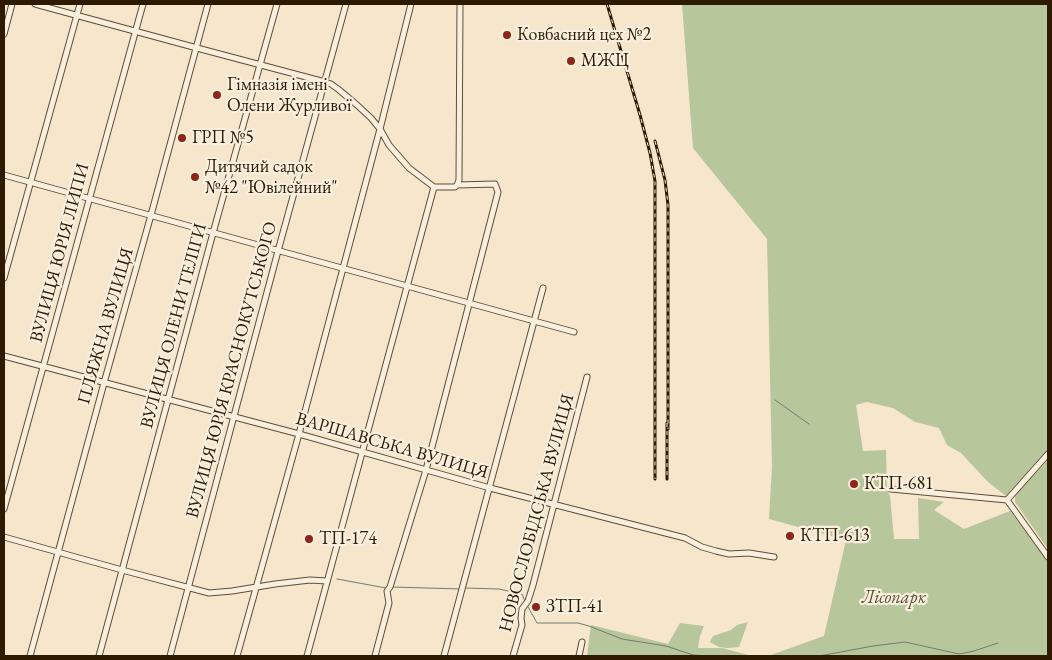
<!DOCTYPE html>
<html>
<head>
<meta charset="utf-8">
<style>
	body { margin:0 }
	#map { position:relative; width:1052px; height:660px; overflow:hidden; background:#f5e6cc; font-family:"EB Garamond",serif }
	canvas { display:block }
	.frame { position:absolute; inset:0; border:5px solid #2d1a00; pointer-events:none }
</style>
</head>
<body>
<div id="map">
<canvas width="1052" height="660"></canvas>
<div class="frame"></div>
</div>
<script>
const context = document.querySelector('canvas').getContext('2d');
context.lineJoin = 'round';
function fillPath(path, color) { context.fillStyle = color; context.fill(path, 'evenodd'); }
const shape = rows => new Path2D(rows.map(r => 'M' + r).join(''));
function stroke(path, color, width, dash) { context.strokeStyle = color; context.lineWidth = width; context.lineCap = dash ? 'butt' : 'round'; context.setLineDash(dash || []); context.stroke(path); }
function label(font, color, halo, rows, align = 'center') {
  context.font = font + ' "EB Garamond",serif'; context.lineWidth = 4.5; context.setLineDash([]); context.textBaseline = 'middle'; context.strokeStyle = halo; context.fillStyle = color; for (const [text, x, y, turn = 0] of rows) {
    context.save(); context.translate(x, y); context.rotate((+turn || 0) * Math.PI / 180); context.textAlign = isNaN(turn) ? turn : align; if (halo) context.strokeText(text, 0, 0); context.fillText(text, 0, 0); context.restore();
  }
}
const green = shape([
	[682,4,1047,4,1048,6,1048,449,1006,496,988,482,961,453,947,445,939,428,915,422,893,408,867,402,856,405,863,451,886,450,887,490,890,496,894,539,919,539,918,498,944,502,934,510,964,529,1010,511,1048,561,1048,656,768,656,824,636,846,540,769,519,772,467,767,239,693,148],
	[1048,460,1048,549,1015,502,1015,494],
	[748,622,739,647,727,648,719,647,710,642,713,636,731,630,737,625],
	[680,623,704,626,700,636,698,648,722,648,752,656,587,656,591,625,668,644]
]);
const stream = shape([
	[775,400,809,424],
	[337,579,386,588],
	[392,587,461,589],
	[465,588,499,589,522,594,525,601],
	[527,605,537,623,578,623,589,626,622,639,666,646,693,655,709,656],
	[819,656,873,646,905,642,959,654,974,651,998,643]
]);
const minor = shape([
	[35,4,197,48,325,82,331,84,338,89,357,105,371,118,380,129,389,145,409,168,434,187],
	[4,34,12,4],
	[4,175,574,332],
	[434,187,455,187,457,185,459,180,460,4],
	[4,278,80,4],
	[4,356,299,434,490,488,685,538,702,547,716,551,729,554,749,553,774,557],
	[891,489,1007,500],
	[1007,500,1048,557],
	[1007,500,1048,454],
	[4,509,143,4],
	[4,537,122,570,209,593,232,591,275,584,310,580,327,581],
	[30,656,104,383,151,215,208,4],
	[99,656,213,233,277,4],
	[170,656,278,251,346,4],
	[237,656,299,434,380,129,411,4],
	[307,656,434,187],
	[375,656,389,603,387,591,390,587,426,470,498,192,495,184,457,185],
	[444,656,543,288],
	[513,656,522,625,521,618,522,609,528,601,533,585,587,377],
	[579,656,582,642]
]);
const rail = shape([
	[607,4,640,115,650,153,655,181,655,479],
	[655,141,665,180,668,205,668,429],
	[667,423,667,479]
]);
const markers = [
	[507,35,5,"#8f2418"],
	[571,61,5,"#8f2418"],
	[217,95,5,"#8f2418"],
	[182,138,5,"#8f2418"],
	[195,177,5,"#8f2418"],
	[854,484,5,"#8f2418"],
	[790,536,5,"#8f2418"],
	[309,539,5,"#8f2418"],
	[536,607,5,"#8f2418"]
];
const poiNames = [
	["Ковбасний цех №2",517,35],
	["МЖЦ",581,61],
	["Гімназія імені",227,85],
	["Олени Журливої",227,106],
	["ГРП №5",192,138],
	["Дитячий садок",205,167],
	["№42 \"Ювілейний\"",205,188],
	["КТП-681",864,484],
	["КТП-613",800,536],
	["ТП-174",319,539],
	["ЗТП-41",546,607]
];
const streetNames = [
	["ВУЛИЦЯ ЮРІЯ ЛИПИ",60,253,-75],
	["ПЛЯЖНА ВУЛИЦЯ",106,326,-74],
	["ВУЛИЦЯ ОЛЕНИ ТЕЛІГИ",174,326,-75],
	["ВУЛИЦЯ ЮРІЯ КРАСНОКУТСЬКОГО",232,370,-75],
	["ВАРШАВСЬКА ВУЛИЦЯ",392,446,16],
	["НОВОСЛОБІДСЬКА ВУЛИЦЯ",537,513,-75]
];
const parkNames = [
	["Лісопарк",894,598]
];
fillPath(green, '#b7c69b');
stroke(stream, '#707d70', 1);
stroke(minor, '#5f4d33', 7);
stroke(minor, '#f8efde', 5);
stroke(rail, '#2d1a00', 3);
stroke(rail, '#f8efde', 1, [4]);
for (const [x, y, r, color] of markers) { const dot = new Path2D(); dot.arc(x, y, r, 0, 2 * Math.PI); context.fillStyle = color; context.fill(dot); stroke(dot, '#f8efde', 2); }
label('18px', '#2d1a00', '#f8efde', poiNames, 'left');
label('18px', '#2d1a00', '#f8efde', streetNames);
label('italic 18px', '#564e2e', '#f8efde', parkNames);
</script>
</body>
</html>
